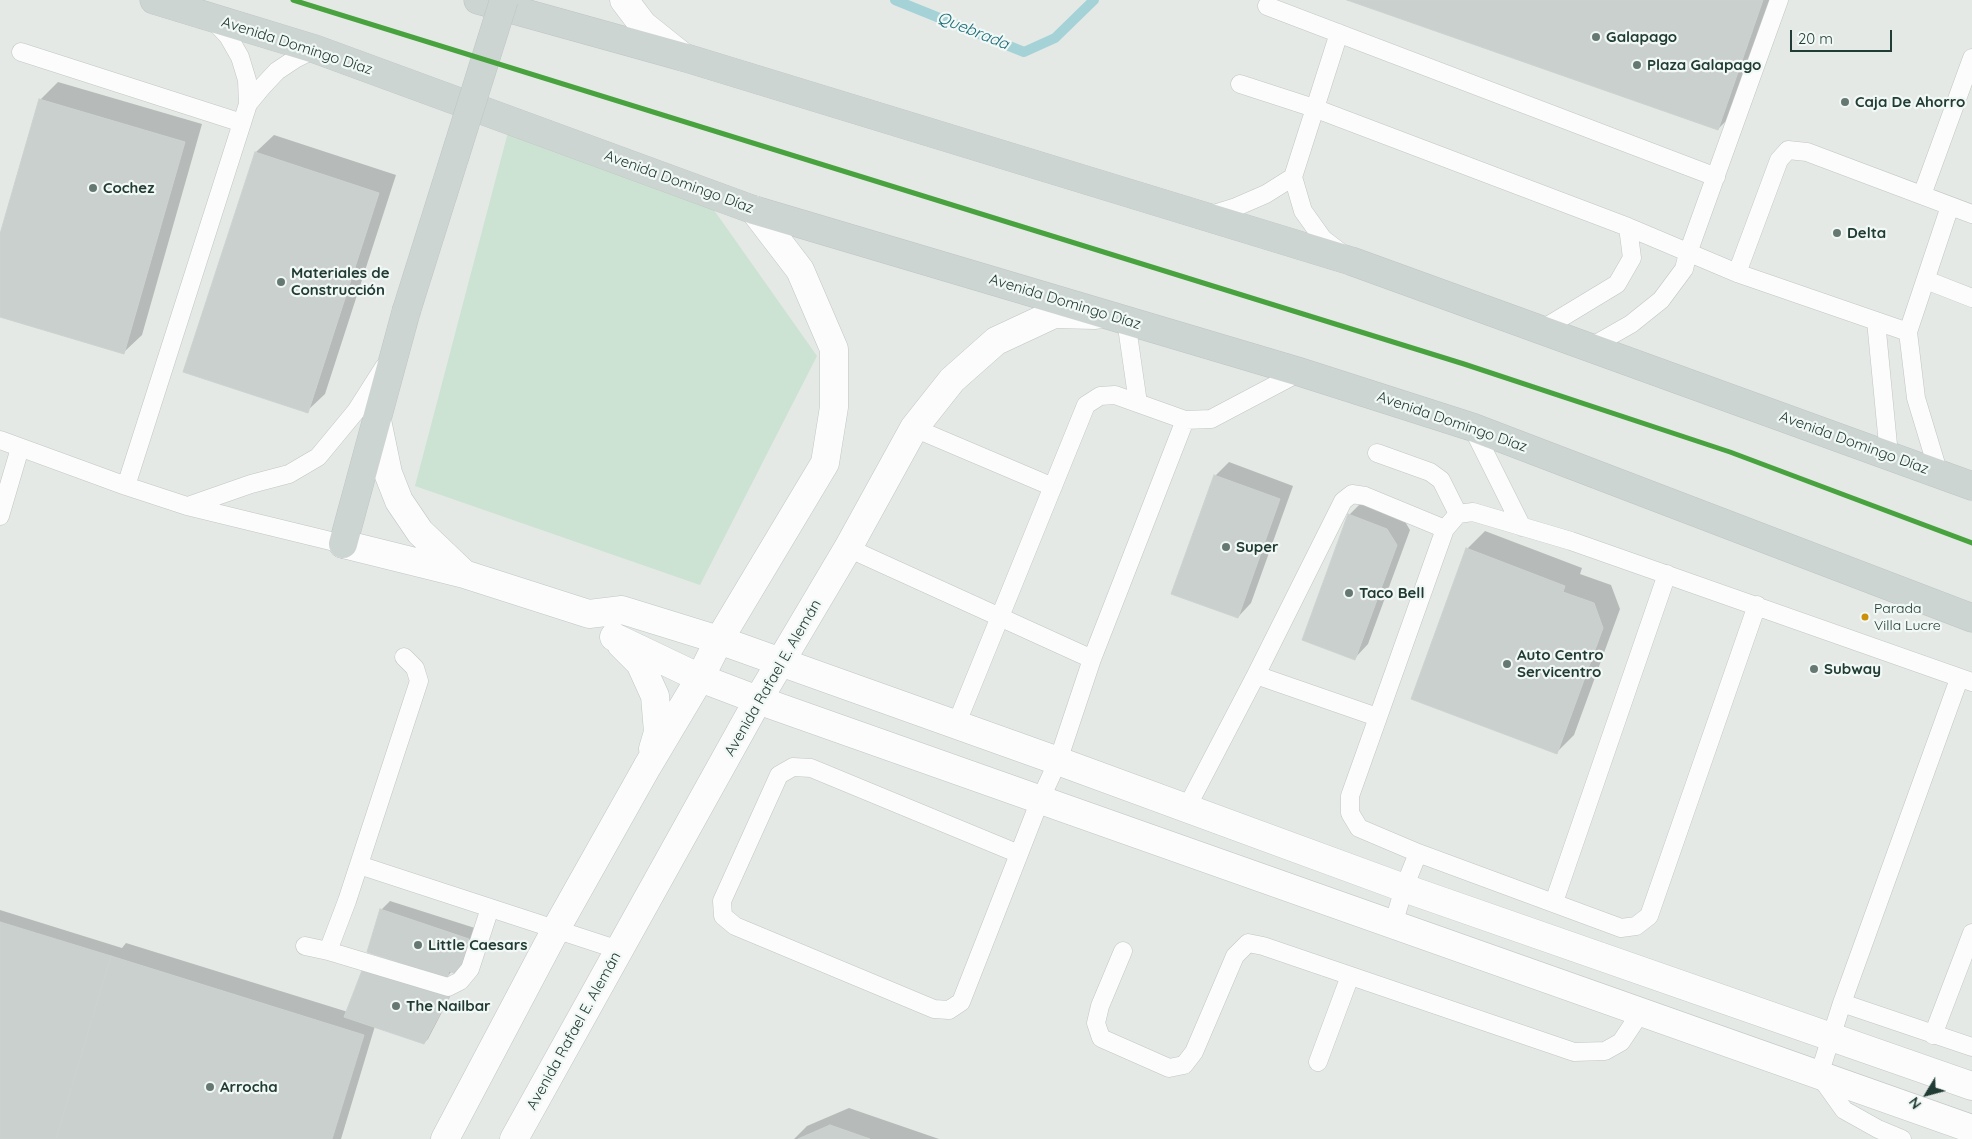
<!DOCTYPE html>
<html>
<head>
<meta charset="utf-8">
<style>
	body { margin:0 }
	#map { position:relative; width:1972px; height:1139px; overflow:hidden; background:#e4e9e6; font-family:Quicksand,sans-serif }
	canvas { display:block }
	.north { position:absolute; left:1902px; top:1069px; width:50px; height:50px; -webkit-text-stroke:4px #f1f8f5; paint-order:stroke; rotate:233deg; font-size:14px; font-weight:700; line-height:20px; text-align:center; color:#213c34 }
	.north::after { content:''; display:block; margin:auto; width:18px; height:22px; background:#213c34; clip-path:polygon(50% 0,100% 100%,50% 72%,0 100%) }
	.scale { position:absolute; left:1790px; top:30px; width:102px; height:22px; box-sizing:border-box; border:2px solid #213c34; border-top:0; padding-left:6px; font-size:15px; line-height:18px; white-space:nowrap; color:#213c34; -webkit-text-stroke:4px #f1f8f5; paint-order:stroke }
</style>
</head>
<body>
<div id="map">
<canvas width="1972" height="1139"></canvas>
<div class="north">N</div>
<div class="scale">20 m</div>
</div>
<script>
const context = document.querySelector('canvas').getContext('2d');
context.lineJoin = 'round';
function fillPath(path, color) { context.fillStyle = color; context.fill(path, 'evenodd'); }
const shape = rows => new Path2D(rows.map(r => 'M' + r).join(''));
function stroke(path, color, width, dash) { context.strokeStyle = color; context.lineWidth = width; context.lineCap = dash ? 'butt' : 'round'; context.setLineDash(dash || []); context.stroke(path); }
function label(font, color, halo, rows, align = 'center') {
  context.font = font + ' Quicksand,sans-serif'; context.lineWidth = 4.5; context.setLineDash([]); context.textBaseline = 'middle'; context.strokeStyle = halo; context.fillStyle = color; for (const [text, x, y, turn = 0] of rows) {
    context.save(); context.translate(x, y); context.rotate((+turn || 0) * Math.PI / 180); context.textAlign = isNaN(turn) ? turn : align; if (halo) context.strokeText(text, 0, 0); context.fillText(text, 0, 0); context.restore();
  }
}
const green = shape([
	[512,117,709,203,817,356,700,585,415,486]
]);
const shadow = shape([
	[1351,0,1774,0,1736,111,1718,129],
	[58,82,202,124,142,335,124,352,0,316,0,239,40,100],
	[274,135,396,175,325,394,307,411,256,152],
	[1229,462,1293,486,1251,603,1238,617,1215,476],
	[1363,501,1401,515,1410,530,1368,644,1355,658,1349,515],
	[1485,531,1582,568,1580,574,1611,585,1620,609,1574,735,1556,753,1467,549],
	[390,901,478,929,467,964,452,971,447,977,381,910],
	[0,910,122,948,126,943,348,1012,453,991,428,1039,424,1043,375,1026,341,1139,0,1139],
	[849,1108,939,1139,794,1139,807,1126]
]);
const stream = shape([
	[895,0,1024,52,1055,38,1094,0]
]);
const building = shape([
	[1347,0,1763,0,1718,130,1347,0],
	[39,99,185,142,124,354,0,317,0,234,39,99],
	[255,152,379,193,308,413,183,372,255,152],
	[1214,475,1280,499,1238,618,1171,594,1214,475],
	[1348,514,1387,529,1397,545,1355,660,1302,640,1348,514],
	[1466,548,1565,586,1563,592,1594,603,1603,628,1557,754,1411,699,1466,548],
	[380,909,469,939,458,975,449,971,447,978,367,952,380,909],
	[0,922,111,956,56,1139,0,1139,0,922],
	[111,956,364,1035,332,1139,56,1139,111,956],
	[363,968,450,995,424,1044,344,1017,363,968],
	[830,1125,870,1139,798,1139,830,1125]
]);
const lane = shape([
	[1267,6,1716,177],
	[1339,33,1293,177,1303,211,1323,239,1340,252],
	[21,52,242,123],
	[1240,84,1314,108,1628,227,1737,273,1908,332],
	[248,104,262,87,277,71,295,59,315,49],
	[1922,195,1972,58],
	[1207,216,1236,207,1266,194,1293,177],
	[1737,273,1779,160,1788,150,1807,152,1972,214],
	[1926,280,1972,298],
	[1126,320,1138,403],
	[1876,321,1889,455],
	[1541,330,1617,284,1632,258,1628,227],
	[1589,348,1631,324,1661,300,1684,269,1688,253,1779,0],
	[1472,427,1522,527],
	[914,428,1053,487],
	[0,440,126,486,187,506,343,544],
	[1377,453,1430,472,1441,480,1458,514],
	[1939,474,1916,398,1908,332,1950,206],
	[126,486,248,104,247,80,240,57,228,36,213,20],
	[188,506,251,484,289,474,318,457,356,411,384,367],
	[0,516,20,448],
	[848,548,1092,659],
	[1256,675,1377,717],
	[956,725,1086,405,1100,396,1115,395,1185,420,1211,419,1300,372],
	[1186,809,1256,675,1343,501,1352,494,1365,496,1445,529],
	[1418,853,1359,828,1350,813,1350,796,1445,529,1458,514,1473,512,1571,541,1972,682],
	[1019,854,811,768,793,767,779,775,722,901,723,916,735,926,934,1009,949,1010,961,1002,1019,854,1040,800,1058,761,1092,659,1185,420],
	[359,865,619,950],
	[1554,902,1667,574],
	[1393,925,1404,888,1418,853,1621,928,1636,926,1649,916,1757,605],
	[305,946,328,951,347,901,419,681,415,668,404,657],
	[328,951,448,987,460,981,470,969,490,908],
	[1123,951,1100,1006,1096,1023,1101,1038,1169,1068,1184,1065,1194,1052,1235,956,1248,943,1263,946,1574,1052,1605,1051,1621,1042,1641,1012],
	[1842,1003,1972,1047],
	[1933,1035,1972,933],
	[1318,1062,1350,976],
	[1902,1139,1878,1129,1844,1110,1819,1075,1842,1003,1959,679]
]);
const secondary = shape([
	[624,0,643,25,683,57],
	[377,420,388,473,399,501,420,532,463,573],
	[343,544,464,574,589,614,622,610,719,640,1058,761,1404,888,1972,1086],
	[614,637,700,678,758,700,1972,1129],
	[621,644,640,663,655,696,658,732,653,749],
	[445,1139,556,929,647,767,700,678,719,640,825,463,834,407,834,349,800,270,754,210],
	[514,1139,758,700,848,548,914,428,952,380,996,341,1054,314,1095,315]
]);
const primary = shape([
	[154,0,315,49,754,210,1300,372,1472,427,1972,618],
	[478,0,683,57,1351,261,1972,486],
	[343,544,406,312]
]);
const primaryBridge = shape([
	[406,312,504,0]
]);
const metro1 = shape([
	[293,0,1464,364,1730,452,1972,543]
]);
const markers = [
	[1596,37,5,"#657972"],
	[1637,65,5,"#657972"],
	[1845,102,5,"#657972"],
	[93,188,5,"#657972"],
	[1837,233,5,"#657972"],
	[281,282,5,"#657972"],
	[1226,547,5,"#657972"],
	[1349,593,5,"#657972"],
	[1865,617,4.5,"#cc910a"],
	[1507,664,5,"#657972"],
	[1814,669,5,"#657972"],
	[418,945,5,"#657972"],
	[396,1006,5,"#657972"],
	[210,1087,5,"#657972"]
];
const busNames = [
	["Parada",1874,609],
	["Villa Lucre",1874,626]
];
const poiNames = [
	["Galapago",1606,37],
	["Plaza Galapago",1647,65],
	["Caja De Ahorro",1855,102],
	["Cochez",103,188],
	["Delta",1847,233],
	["Materiales de",291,273],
	["Construcción",291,290],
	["Super",1236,547],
	["Taco Bell",1359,593],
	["Auto Centro",1517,655],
	["Servicentro",1517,672],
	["Subway",1824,669],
	["Little Caesars",428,945],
	["The Nailbar",406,1006],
	["Arrocha",220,1087]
];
const streetNames = [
	["Avenida Domingo Díaz",297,46,18],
	["Avenida Domingo Díaz",679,182,20],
	["Avenida Domingo Díaz",1065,302,17],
	["Avenida Domingo Díaz",1452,422,19],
	["Avenida Domingo Díaz",1854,443,20],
	["Avenida Rafael E. Alemán",773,678,-60],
	["Avenida Rafael E. Alemán",574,1031,-61]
];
const waterNames = [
	["Quebrada",973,31,22]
];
fillPath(green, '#cce2d2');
fillPath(shadow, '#0003');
stroke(stream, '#a4d2d7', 10);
fillPath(building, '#cad0cd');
stroke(building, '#ccd2cf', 1);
stroke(lane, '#c1c6c3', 19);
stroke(secondary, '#bfc6c3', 29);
stroke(primary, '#bcc5c2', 29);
stroke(lane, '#fbfcfb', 18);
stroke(secondary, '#fbfcfb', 28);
stroke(primary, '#cdd5d2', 28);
stroke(primaryBridge, '#bcc5c2', 29, []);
stroke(primaryBridge, '#cdd5d2', 28);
stroke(metro1, '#48a23e', 5);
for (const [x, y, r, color] of markers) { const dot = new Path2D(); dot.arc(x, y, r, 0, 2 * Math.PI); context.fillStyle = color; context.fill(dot); stroke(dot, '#f1f8f5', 2); }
label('14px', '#213c34', '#f1f8f5', busNames, 'left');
label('bold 15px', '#213c34', '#f1f8f5', poiNames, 'left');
label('15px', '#213c34', '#f1f8f5', streetNames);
label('italic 16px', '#1b6c79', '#f1f8f5', waterNames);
</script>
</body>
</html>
